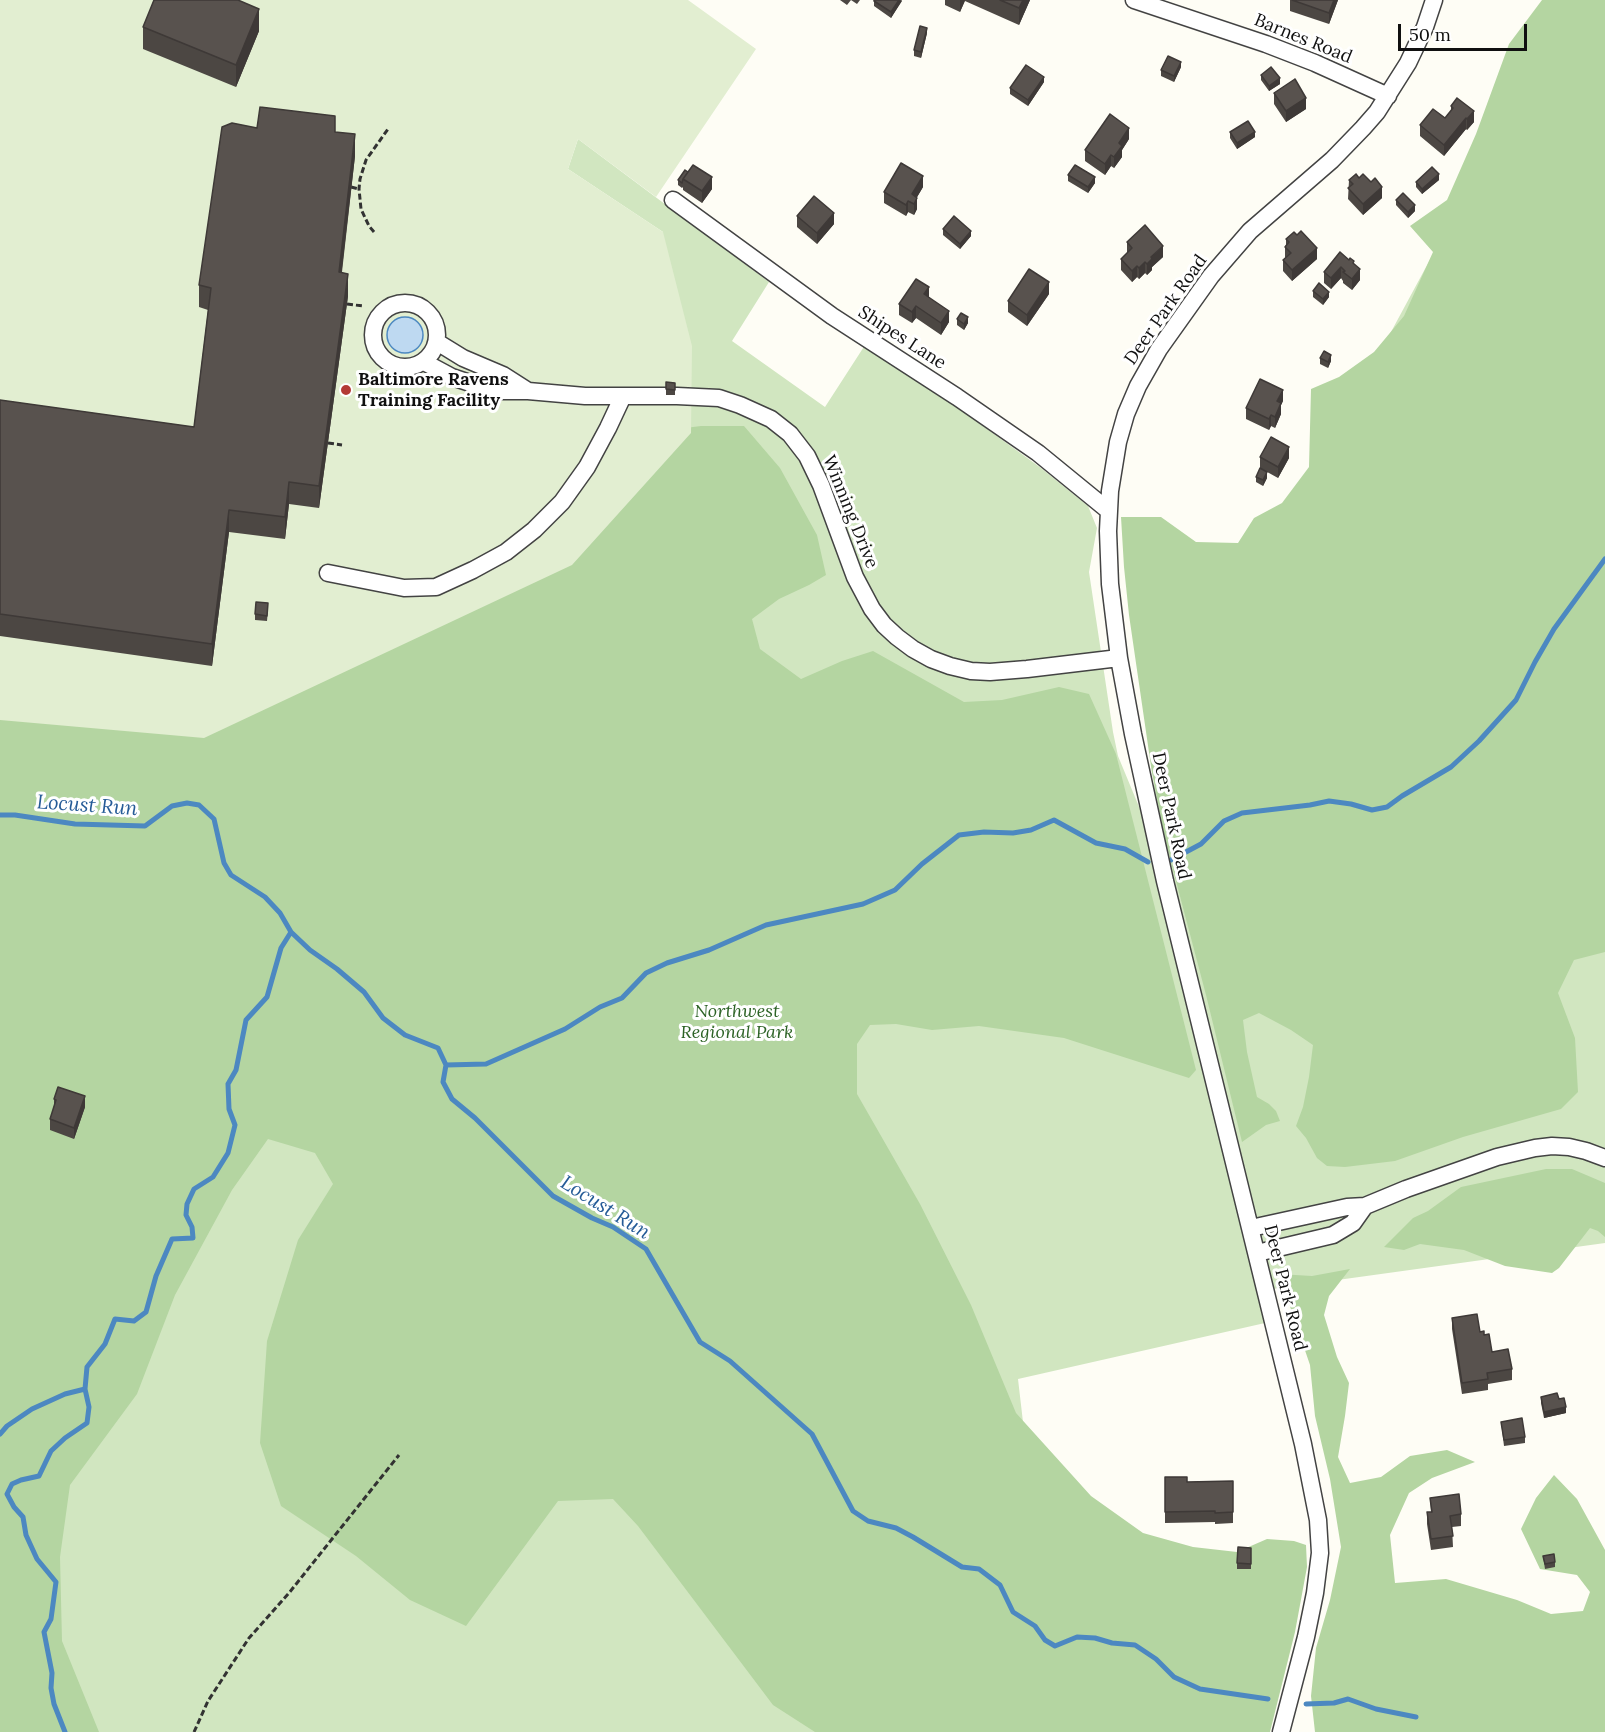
<!DOCTYPE html>
<html>
<head>
<meta charset="utf-8">
<style>
	body { margin:0 }
	#map { position:relative; width:1605px; height:1732px; overflow:hidden; background:#fefdf5; font-family:Lora,serif }
	canvas { display:block }
	.scale { position:absolute; left:1398px; top:24px; width:129px; height:27px; box-sizing:border-box; border:3px solid #101010; border-top:0; padding-left:8px; font-size:18px; line-height:21px; white-space:nowrap; color:#101010; -webkit-text-stroke:4px #fff; paint-order:stroke }
</style>
</head>
<body>
<div id="map">
<canvas width="1605" height="1732"></canvas>
<div class="scale">50 m</div>
</div>
<script>
const context = document.querySelector('canvas').getContext('2d');
context.lineJoin = 'round';
function fillPath(path, color) { context.fillStyle = color; context.fill(path, 'evenodd'); }
const shape = rows => new Path2D(rows.map(r => 'M' + r).join(''));
function stroke(path, color, width, dash) { context.strokeStyle = color; context.lineWidth = width; context.lineCap = dash ? 'butt' : 'round'; context.setLineDash(dash || []); context.stroke(path); }
function label(font, color, halo, rows, align = 'center') {
  context.font = font + ' Lora,serif'; context.lineWidth = 6; context.setLineDash([]); context.textBaseline = 'middle'; context.strokeStyle = halo; context.fillStyle = color; for (const [text, x, y, turn = 0] of rows) {
    context.save(); context.translate(x, y); context.rotate((+turn || 0) * Math.PI / 180); context.textAlign = isNaN(turn) ? turn : align; if (halo) context.strokeText(text, 0, 0); context.fillText(text, 0, 0); context.restore();
  }
}
const green = shape([
	[1570,0,1605,0,1605,1243,1258,1291,1265,1323,1018,1379,1059,1732,65,1732,0,720,663,232,568,169,578,139,769,282,732,341,825,407,867,342,1041,468,1088,506,1097,528,1089,572,1113,732,1118,756,1142,814,1185,714]
]);
const forest = shape([
	[1542,0,1605,0,1605,952,1574,960,1558,993,1575,1038,1578,1092,1561,1109,1463,1137,1395,1161,1345,1167,1327,1166,1317,1158,1306,1138,1296,1126,1303,1107,1309,1077,1313,1045,1291,1030,1259,1013,1243,1020,1247,1052,1257,1097,1269,1104,1276,1111,1280,1121,1266,1125,1242,1142,1206,995,1166,843,1152,773,1129,615,1124,567,1121,517,1161,517,1196,542,1238,543,1254,518,1282,503,1309,467,1311,389,1339,377,1374,352,1404,316,1433,252,1410,226,1447,200,1476,134,1509,44],
	[701,426,744,426,780,468,817,535,826,575,809,585,779,599,752,619,760,649,801,679,842,661,873,651,964,702,1002,700,1059,687,1089,694,1116,754,1196,1070,1189,1078,1064,1038,979,1026,932,1030,896,1024,870,1025,857,1044,857,1094,920,1204,971,1305,1016,1413,1091,1496,1143,1533,1193,1547,1237,1552,1267,1539,1294,1541,1306,1545,1307,1567,1295,1632,1270,1732,815,1732,773,1705,638,1526,613,1499,558,1501,466,1626,410,1600,356,1556,281,1506,260,1443,267,1341,298,1240,333,1184,315,1153,268,1139,232,1190,175,1295,137,1394,70,1485,60,1557,62,1641,99,1732,0,1732,0,704,653,432],
	[1546,1169,1572,1169,1605,1183,1605,1237,1598,1231,1590,1228,1559,1268,1552,1273,1505,1266,1464,1250,1420,1244,1404,1250,1384,1247,1413,1218,1428,1211,1461,1187],
	[1350,1269,1329,1296,1324,1315,1337,1357,1349,1383,1345,1416,1338,1457,1350,1483,1381,1477,1410,1456,1447,1450,1475,1462,1432,1478,1409,1493,1390,1535,1395,1583,1446,1579,1517,1600,1551,1614,1583,1611,1590,1592,1577,1575,1540,1569,1521,1529,1536,1498,1554,1475,1577,1499,1605,1550,1605,1732,1315,1732,1311,1696,1316,1648,1330,1600,1341,1547,1330,1479,1315,1416,1310,1365,1279,1274,1312,1276]
]);
const pitch = shape([
	[0,0,688,0,756,49,656,197,578,139,568,169,663,232,692,346,691,433,572,565,204,738,0,720]
]);
const water = shape([
	'387 335a18 18 0 1 1 36 0a18 18 0 1 1-36 0Z'
]);
const stream = shape([
	[0,815,15,815,75,824,145,826,172,806,187,803,199,805,214,819,224,863,231,875,265,897,280,913,291,932,310,950,337,969,364,992,383,1018,405,1035,438,1048,446,1065,443,1082,452,1099,475,1118,553,1196,592,1218,613,1227,646,1249,700,1342,730,1361,812,1434,853,1511,868,1521,896,1528,913,1537,962,1567,979,1569,1000,1585,1013,1612,1035,1626,1045,1640,1055,1646,1077,1637,1095,1638,1112,1643,1135,1645,1156,1659,1174,1677,1200,1689,1268,1699],
	[1171,860,1201,844,1224,821,1242,813,1310,805,1329,801,1351,804,1372,810,1387,807,1402,796,1451,767,1479,741,1516,700,1535,662,1554,629,1605,559],
	[446,1065,486,1064,565,1029,600,1007,622,998,646,973,667,963,709,950,766,925,863,904,895,890,922,864,959,835,984,832,1013,833,1031,830,1054,820,1096,843,1125,849,1148,862],
	[0,1434,7,1426,32,1409,65,1394,85,1389],
	[1306,1704,1334,1703,1348,1699,1376,1709,1416,1717],
	[65,1732,54,1704,51,1688,52,1673,44,1632,51,1619,56,1582,37,1559,26,1535,23,1517,14,1507,7,1494,12,1484,21,1480,39,1476,51,1451,65,1438,87,1423,89,1407,85,1389,87,1367,105,1344,115,1319,134,1321,146,1312,156,1276,172,1239,193,1238,192,1227,186,1215,187,1204,194,1189,213,1177,228,1153,235,1125,229,1109,228,1084,236,1070,246,1020,267,997,281,948,291,932]
]);
const path = shape([
	[351,187,359,189],
	[374,232,369,226,361,209,359,189,360,179,366,160,388,129],
	[347,304,363,306],
	[328,443,342,445],
	[194,1732,208,1701,249,1638,289,1593,399,1455]
]);
const minor = shape([
	[1134,0,1266,44,1315,63,1388,96],
	[673,200,832,316,957,397,1038,453,1109,511],
	'373 335a32 32 0 1 1 64 0a32 32 0 1 1-64 0Z',
	[424,362,452,377,473,384,498,391,528,391,503,375,463,358,437,342],
	[528,391,585,396,677,396,719,398,740,405,771,419,790,434,807,456,821,485,855,577,872,609,884,625,897,637,913,649,931,659,950,666,971,671,990,672,1027,669,1119,658],
	[328,573,404,588,436,587,473,570,506,552,534,530,562,502,587,467,608,428,623,396],
	[1251,1228,1347,1207,1365,1206,1406,1189,1497,1157,1535,1148,1552,1146,1569,1147,1586,1151,1605,1158],
	[1257,1253,1333,1235,1353,1223,1365,1206],
	[1281,1732,1306,1637,1315,1593,1320,1553,1318,1520,1303,1444,1165,881,1133,734,1119,658,1110,584,1108,531,1110,491,1118,442,1126,414,1138,386,1159,349,1211,276,1250,231,1332,160,1363,128,1377,112,1408,63,1425,27,1434,0]
]);
const wall = shape([
	[840,0,860,0,857,4,851,0,847,5],
	[902,0,891,18,874,6,874,1],
	[945,0,1030,0,1019,25,965,1,960,12,945,5],
	[1290,0,1338,0,1329,24,1290,11],
	[143,27,259,31,236,87,143,49],
	[927,33,921,58,914,56,914,50],
	[1181,67,1174,82,1161,76,1161,70],
	[1261,75,1280,84,1269,91,1261,80],
	[1044,82,1028,106,1010,94,1010,88],
	[1274,93,1306,109,1286,122,1274,104],
	[1451,106,1474,122,1467,130,1466,129,1444,156,1420,136,1420,125,1445,118,1451,111],
	[335,132,355,156,342,272,348,296,319,508,289,504,285,539,229,532,212,666,0,636,0,400,194,427,208,310,199,307,199,285],
	[1230,132,1255,137,1237,149,1230,138],
	[1129,139,1122,150,1122,157,1114,168,1111,166,1105,175,1085,161,1085,150],
	[685,170,712,189,702,203,683,190,683,187,682,188,678,185,678,180],
	[1068,175,1095,183,1088,193,1068,181],
	[1359,178,1371,182,1382,198,1363,215,1348,199,1349,180],
	[1439,180,1422,194,1416,187,1416,182],
	[923,187,917,197,917,209,914,215,908,212,906,216,884,203,884,192],
	[1396,200,1415,211,1408,218,1396,205],
	[797,216,834,224,817,244,797,227],
	[943,229,971,236,960,249,943,235],
	[1286,239,1317,259,1292,281,1283,271,1283,260,1285,258,1285,247,1286,245],
	[1127,242,1163,257,1152,267,1152,270,1147,275,1145,273,1139,279,1137,277,1132,282,1121,270,1121,259,1127,253],
	[1354,264,1360,280,1352,290,1343,283,1343,281,1341,278,1331,289,1324,283,1324,272],
	[1313,291,1329,297,1323,305,1313,297],
	[1049,294,1027,326,1008,312,1008,301],
	[929,297,949,322,941,335,916,318,912,323,899,315,899,304],
	[957,319,968,323,964,330,957,325],
	[1320,358,1331,361,1328,368,1320,364],
	[666,382,675,388,675,395,666,395],
	[1283,401,1281,405,1281,414,1275,428,1271,426,1269,430,1246,419,1246,408],
	[1260,457,1289,458,1278,478,1260,468],
	[1256,477,1267,478,1263,486,1256,482],
	[268,609,267,621,255,620,255,614],
	[54,1099,85,1107,74,1139,50,1130,50,1119,54,1108],
	[1452,1318,1480,1332,1484,1335,1492,1352,1512,1369,1512,1380,1488,1384,1488,1390,1462,1394,1452,1329],
	[1541,1397,1559,1399,1566,1413,1544,1418,1541,1403],
	[1501,1422,1525,1437,1525,1443,1504,1446],
	[1165,1477,1187,1482,1233,1481,1233,1523,1215,1524,1215,1522,1165,1523],
	[1430,1498,1461,1514,1461,1526,1452,1527,1453,1547,1431,1550,1427,1524,1427,1512,1431,1512],
	[1251,1548,1251,1569,1237,1569,1237,1563],
	[1543,1556,1555,1562,1555,1567,1545,1569]
]);
const shadedWall = shape([
	[899,0,902,1,891,18,891,12],
	[960,0,965,0,960,12],
	[1023,0,1030,0,1019,25,1019,8],
	[1334,0,1338,0,1329,24,1329,13],
	[259,9,259,31,236,87,236,65],
	[927,28,927,33,921,58,921,52],
	[1181,62,1181,67,1174,82,1174,76],
	[1044,77,1044,82,1028,106,1028,100],
	[1280,78,1280,84,1269,91,1269,86],
	[1306,98,1306,109,1286,122,1286,111],
	[1474,111,1474,122,1467,130,1467,119],
	[1466,118,1466,129,1444,156,1444,145],
	[1129,128,1129,139,1122,150,1122,157,1114,168,1114,157,1119,143],
	[1255,132,1255,137,1237,149,1237,143],
	[355,134,355,156,339,294,339,272],
	[1111,155,1111,166,1105,175,1105,164],
	[1439,174,1439,180,1422,194,1422,189],
	[923,176,923,187,913,204,912,194],
	[712,177,712,189,702,203,702,191],
	[1095,177,1095,183,1088,193,1088,187],
	[1382,187,1382,198,1363,215,1363,204],
	[917,198,917,209,914,215,914,204],
	[908,201,908,212,906,216,906,205],
	[1415,205,1415,211,1408,218,1408,212],
	[834,213,834,224,817,244,817,233],
	[971,231,971,236,960,249,960,244],
	[1163,246,1163,257,1152,267,1152,270,1147,275,1147,264,1151,257],
	[1317,248,1317,259,1292,281,1292,270],
	[1145,262,1145,273,1139,279,1139,268],
	[1137,266,1137,277,1132,282,1132,271],
	[1341,267,1341,278,1331,289,1331,278],
	[1360,269,1360,280,1352,290,1352,279],
	[348,274,348,296,319,508,319,486],
	[1049,282,1049,294,1027,326,1027,315],
	[929,287,929,298,924,294],
	[1329,292,1329,297,1323,305,1323,299],
	[916,306,916,318,912,323,912,312],
	[949,311,949,322,941,335,941,323],
	[968,317,968,323,964,330,964,324],
	[1331,355,1331,361,1328,368,1328,362],
	[1283,390,1283,401,1281,405,1281,414,1275,428,1275,417,1277,401],
	[1271,415,1271,426,1269,430,1269,419],
	[1289,447,1289,458,1278,478,1278,467],
	[1267,472,1267,478,1263,486,1263,480],
	[289,482,289,504,285,539,285,517],
	[229,510,229,532,212,666,212,644],
	[85,1096,85,1107,74,1139,74,1128],
	[1566,1407,1566,1413,1544,1418,1544,1412]
]);
const building = shape([
	[154,0,238,0,259,9,236,65,143,27,154,0],
	[874,0,899,0,891,12,874,1,874,0],
	[1000,0,1023,0,1019,8,1000,0],
	[1292,0,1334,0,1329,13,1292,0],
	[920,26,927,28,921,52,914,50,920,26],
	[1168,56,1181,62,1174,76,1161,70,1168,56],
	[1026,65,1044,77,1028,100,1010,88,1026,65],
	[1271,67,1280,78,1269,86,1261,75,1271,67],
	[1295,79,1306,98,1286,111,1274,93,1295,79],
	[1457,98,1474,111,1467,119,1466,118,1444,145,1420,125,1433,109,1445,118,1453,108,1451,106,1457,98],
	[260,107,335,116,335,132,355,134,339,272,348,274,319,486,289,482,285,517,229,510,212,644,0,614,0,400,194,427,211,288,199,285,222,127,232,123,257,128,260,107],
	[1110,114,1129,128,1119,143,1122,146,1114,157,1111,155,1105,164,1085,150,1110,114],
	[1248,121,1255,132,1237,143,1230,132,1248,121],
	[901,163,923,176,912,194,917,198,914,204,908,201,906,205,884,192,901,163],
	[693,165,712,177,702,191,683,179,693,165],
	[1075,165,1095,177,1088,187,1068,175,1075,165],
	[1432,167,1439,174,1422,189,1416,182,1432,167],
	[685,170,688,172,683,179,682,183,678,180,685,170],
	[1356,174,1359,178,1363,174,1371,182,1375,178,1382,187,1363,204,1348,188,1353,184,1349,180,1356,174],
	[1403,193,1415,205,1408,212,1396,200,1403,193],
	[814,196,834,213,817,233,797,216,814,196],
	[954,216,971,231,960,244,943,229,954,216],
	[1145,225,1163,246,1151,257,1152,259,1147,264,1145,262,1139,268,1137,266,1132,271,1121,259,1132,248,1127,242,1145,225],
	[1301,231,1317,248,1292,270,1283,260,1291,253,1285,247,1289,242,1286,239,1294,232,1297,235,1301,231],
	[1340,252,1349,260,1350,258,1354,261,1353,263,1360,269,1352,279,1343,272,1345,271,1341,267,1331,278,1324,272,1340,252],
	[1029,269,1049,282,1027,315,1008,301,1029,269],
	[916,279,929,287,924,294,949,311,941,323,916,306,912,312,899,304,916,279],
	[1319,283,1329,292,1323,299,1313,291,1319,283],
	[961,313,968,317,964,324,957,319,961,313],
	[1324,351,1331,355,1328,362,1320,358,1324,351],
	[1260,379,1283,390,1277,401,1281,403,1275,417,1271,415,1269,419,1246,408,1260,379],
	[666,382,675,383,675,390,666,389,666,382],
	[1271,437,1289,447,1278,467,1260,457,1271,437],
	[1260,468,1267,472,1263,480,1256,477,1260,468],
	[256,602,268,603,267,616,255,614,256,602],
	[58,1087,85,1096,74,1128,50,1119,56,1100,54,1099,58,1087],
	[1477,1314,1480,1332,1484,1331,1484,1335,1489,1334,1492,1352,1508,1349,1512,1369,1487,1373,1488,1379,1462,1383,1452,1318,1477,1314],
	[1557,1393,1559,1399,1564,1398,1566,1407,1544,1412,1541,1397,1557,1393],
	[1522,1418,1525,1437,1504,1440,1501,1422,1522,1418],
	[1165,1477,1187,1477,1187,1482,1233,1481,1233,1512,1215,1513,1215,1511,1165,1512,1165,1477],
	[1459,1494,1461,1514,1450,1516,1453,1536,1431,1539,1427,1512,1432,1512,1430,1498,1459,1494],
	[1238,1547,1251,1548,1251,1564,1237,1563,1238,1547],
	[1554,1554,1555,1562,1545,1564,1543,1556,1554,1554]
]);
const markers = [
	[346,390,6,"#b33a35"]
];
const streetNames = [
	["Barnes Road",1303,39,22],
	["Deer Park Road",1166,310,-55],
	["Shipes Lane",902,338,33],
	["Winning Drive",850,512,68],
	["Deer Park Road",1171,816,78],
	["Deer Park Road",1285,1288,76]
];
const poiNames = [
	["Baltimore Ravens",358,380],
	["Training Facility",358,401]
];
const parkNames = [
	["Northwest",737,1012],
	["Regional Park",737,1033]
];
const waterNames = [
	["Locust Run",87,806,4],
	["Locust Run",605,1208,32]
];
fillPath(green, '#d1e6c0');
fillPath(forest, '#b4d5a1');
fillPath(pitch, '#e2eed1');
fillPath(water, '#bed9f1');
stroke(water, '#4c88c1', 1.5);
stroke(stream, '#4c88c1', 5);
stroke(minor, '#434343', 19);
stroke(path, '#323232', 3, [6, 3]);
stroke(minor, '#fff', 16);
fillPath(wall, '#4c4743');
fillPath(shadedWall, '#3e3937');
fillPath(building, '#58524e');
stroke(building, '#3e3937', 1.5);
for (const [x, y, r, color] of markers) { const dot = new Path2D(); dot.arc(x, y, r, 0, 2 * Math.PI); context.fillStyle = color; context.fill(dot); stroke(dot, '#fff', 2); }
label('18px', '#101010', '#fff', streetNames);
label('bold 18px', '#101010', '#fff', poiNames, 'left');
label('italic 18px', '#2d6326', '#fff', parkNames);
label('italic 20px', '#255b97', '#fff', waterNames);
</script>
</body>
</html>
